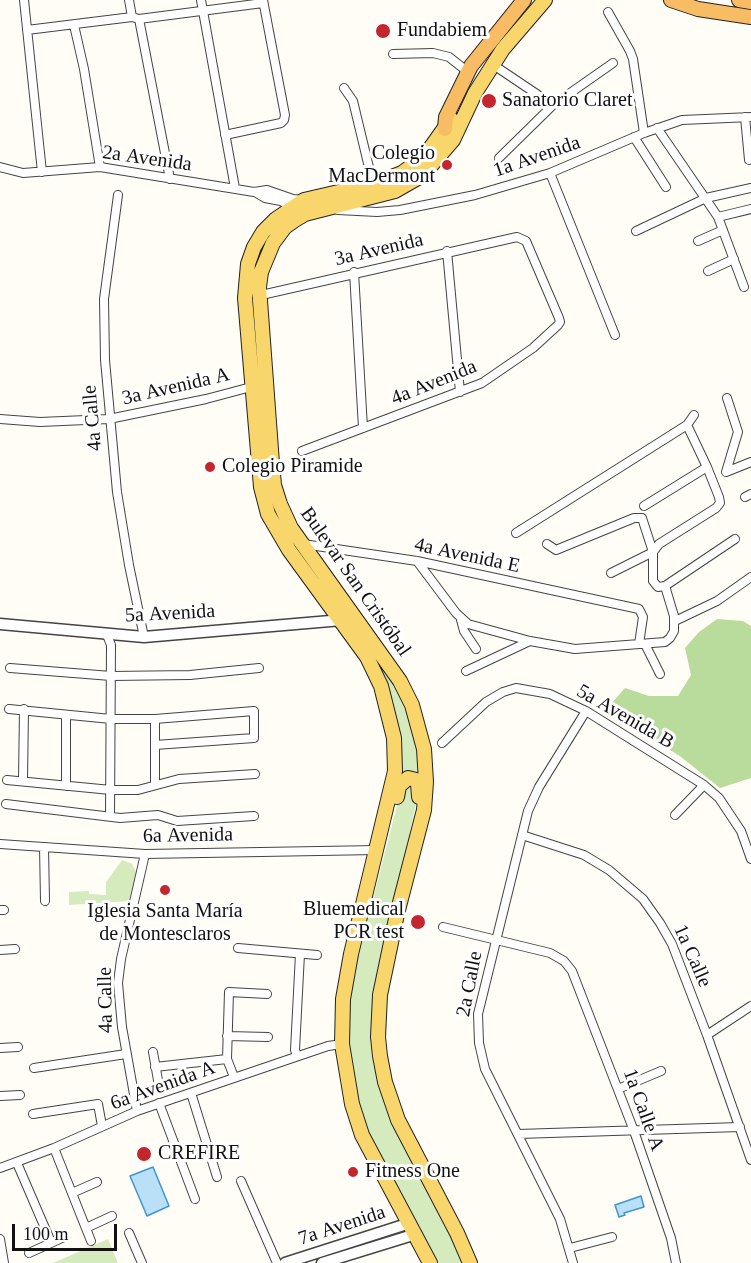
<!DOCTYPE html>
<html>
<head>
<meta charset="utf-8">
<style>
	body { margin:0 }
	#map { position:relative; width:751px; height:1263px; overflow:hidden; background:#fffdf5; font-family:Georgia,serif }
	canvas { display:block }
	.scale { position:absolute; left:12px; top:1224px; width:105px; height:27px; box-sizing:border-box; border:3px solid #111; border-top:0; padding-left:8px; font-size:18px; line-height:21px; white-space:nowrap; color:#111; -webkit-text-stroke:4px #fff; paint-order:stroke }
</style>
</head>
<body>
<div id="map">
<canvas width="751" height="1263"></canvas>
<div class="scale">100 m</div>
</div>
<script>
const context = document.querySelector('canvas').getContext('2d');
context.lineJoin = 'round';
function fillPath(path, color) { context.fillStyle = color; context.fill(path, 'evenodd'); }
const shape = rows => new Path2D(rows.map(r => 'M' + r).join(''));
function stroke(path, color, width, dash) { context.strokeStyle = color; context.lineWidth = width; context.lineCap = dash ? 'butt' : 'round'; context.setLineDash(dash || []); context.stroke(path); }
function label(font, color, halo, rows, align = 'center') {
  context.font = font + ' Georgia,serif'; context.lineWidth = 6; context.setLineDash([]); context.textBaseline = 'middle'; context.strokeStyle = halo; context.fillStyle = color; for (const [text, x, y, turn = 0] of rows) {
    context.save(); context.translate(x, y); context.rotate((+turn || 0) * Math.PI / 180); context.textAlign = isNaN(turn) ? turn : align; if (halo) context.strokeText(text, 0, 0); context.fillText(text, 0, 0); context.restore();
  }
}
const green = shape([
	[374,659,382,664,395,684,417,734,423,784,400,776],
	[412,782,417,799,391,921,378,1056,465,1263,433,1263,365,1133,345,1043,346,1002,361,926,374,895,401,790],
	[122,860,132,864,136,872,129,901,69,905,69,892,89,891,89,894,106,895,106,882],
	[108,1239,118,1263,53,1263]
]);
const forest = shape([
	[717,619,743,621,751,626,751,778,720,788,681,757,636,728,610,705,625,688,649,696,678,696,691,675,685,648,699,632]
]);
const water = shape([
	[153,1167,169,1206,147,1216,130,1176,153,1167],
	[641,1196,644,1207,624,1213,625,1215,619,1217,615,1205,641,1196]
]);
const minor = shape([
	[24,0,42,172],
	[129,0,132,17],
	[201,0,235,188],
	[608,12,630,51,633,59,644,133],
	[139,19,170,179],
	[74,25,84,69,100,167],
	[27,30,132,17,139,19,263,3],
	[393,54,433,53,449,57,468,72],
	[492,64,553,105],
	[344,88,353,101,373,184],
	[745,117,749,160],
	[657,128,718,217,744,287],
	[225,135,281,123,284,120,285,115,263,0],
	[634,137,666,187],
	[499,158,553,105,613,63],
	[0,167,23,173,100,167,254,192,267,190,293,199,304,200],
	[550,173,615,335],
	[255,192,265,198,281,201,290,207],
	[118,195,104,299,105,360,117,492,129,565,144,637],
	[338,210,377,212,400,210,475,195,550,173,644,133,682,120,751,117],
	[718,217,751,209],
	[636,231,706,198,751,188],
	[698,241,723,230],
	[447,251,460,392],
	[708,271,734,259],
	[354,272,363,428],
	[257,296,517,237,526,241,559,318,560,322,558,325,533,348,482,383,302,451],
	[0,419,40,422,109,419,206,399,251,387],
	[726,472,738,432,727,398],
	[726,472,751,462],
	[745,497,751,494],
	[644,506,707,467],
	[516,533,687,425,694,415],
	[303,544,417,561,639,609,643,617,639,644],
	[417,561,456,613,468,624,530,641,575,649,665,642,670,638,674,631,674,616,665,586,658,587,653,581,653,552,642,518,634,518,556,550,547,544],
	[611,573,653,552,659,544,716,508,720,503,719,497,707,467,687,425],
	[665,586,735,539],
	[461,620,464,631,476,649],
	[675,621,717,601,751,577],
	[107,635,111,645,110,816],
	[645,644,660,674],
	[10,668,111,676,190,675,259,668],
	[466,671,530,641],
	[9,709,111,719,155,719,254,711,254,738,155,745],
	[155,719,155,785],
	[442,743,486,702,503,692,516,688,550,694,586,711,704,785,719,798,741,831,751,859],
	[7,780,111,790,138,790,179,779,255,774],
	[23,781,24,709],
	[66,786,66,715],
	[6,804,120,818,158,815,177,821,254,816],
	[675,815,704,785],
	[522,835,584,855,609,870,643,899,660,923,672,944,707,1035,751,1160],
	[0,844,145,854,377,850],
	[44,847,45,901],
	[0,910,4,910],
	[443,927,550,953,564,961,572,971,634,1131,671,1238,676,1263],
	[238,948,317,955],
	[0,950,15,949],
	[707,1035,751,1006],
	[227,1036,268,1037],
	[0,1048,18,1047],
	[153,1052,159,1086],
	[297,1056,295,1050,300,954],
	[155,1067,227,1059],
	[34,1068,126,1054],
	[234,1077,227,1059,229,992,267,994],
	[618,1089,661,1071],
	[191,1093,217,1177],
	[0,1096,20,1095],
	[159,1103,195,1199],
	[137,1111,122,1027,118,983,121,959,145,854],
	[33,1114,98,1104,102,1126],
	[518,1134,740,1127],
	[54,1148,91,1241],
	[17,1163,51,1242],
	[0,1168,54,1148,137,1111,328,1046,342,1044],
	[241,1181,277,1263],
	[72,1193,97,1182],
	[86,1228,112,1216],
	[129,1233,142,1263],
	[0,1239,4,1263],
	[570,1248,612,1237],
	[29,1253,64,1237],
	[573,1263,560,1219,485,1069,479,1043,478,1014,528,811,539,787,586,711]
]);
const tertiary = shape([
	[0,624,144,637,342,620],
	[285,1263,410,1223],
	[322,1263,416,1234]
]);
const primary = shape([
	[397,797,399,786,408,778,416,780,418,783,419,797],
	[430,1263,362,1135,352,1104,342,1044,343,999,351,954,395,771,394,738,381,686,367,657,289,550,268,514,261,487,245,298,248,264,254,247,263,232,276,219,304,200,373,184,402,173,424,157,451,119],
	[470,1263,457,1233,398,1120,385,1082,380,1056,378,1037,380,995,397,914,424,810,426,782,424,749,412,705,400,681,291,528,280,504,274,485,272,463,259,287,261,272,273,243,285,227,295,220,305,214,395,191,423,175,453,140,475,93,503,49,545,0]
]);
const trunk = shape([
	[671,0,698,9,751,17],
	[739,0,751,2],
	[445,129,446,117,471,66,524,0]
]);
const markers = [
	[383,31,8,"#c4262e"],
	[489,101,8,"#c4262e"],
	[447,165,6,"#c4262e"],
	[210,467,6,"#c4262e"],
	[165,890,6,"#c4262e"],
	[418,922,8,"#c4262e"],
	[144,1154,8,"#c4262e"],
	[353,1172,6,"#c4262e"]
];
const poiNames = [
	["Fundabiem",397,31],
	["Sanatorio Claret",502,101],
	["Colegio",435,154,"right"],
	["MacDermont",435,177,"right"],
	["Colegio Piramide",222,467],
	["Bluemedical",404,910,"right"],
	["PCR test",404,933,"right"],
	["Iglesia Santa María",165,912,"center"],
	["de Montesclaros",165,935,"center"],
	["CREFIRE",158,1154],
	["Fitness One",365,1172]
];
const streetNames = [
	["1a Avenida",537,157,-19],
	["2a Avenida",147,159,8],
	["3a Avenida",379,250,-13],
	["4a Avenida",434,383,-22],
	["3a Avenida A",176,387,-13],
	["4a Calle",93,418,-95],
	["4a Avenida E",467,556,12],
	["Bulevar San Cristóbal",355,582,55],
	["5a Avenida",170,614,-3],
	["5a Avenida B",625,717,30],
	["6a Avenida",188,836,-1],
	["1a Calle",692,956,66],
	["2a Calle",470,984,-79],
	["4a Calle",106,1000,-91],
	["6a Avenida A",163,1086,-20],
	["1a Calle A",643,1110,70],
	["7a Avenida",342,1226,-18]
];
fillPath(green, '#d5ebbd');
fillPath(forest, '#b9dc9c');
fillPath(water, '#b9e0f7');
stroke(water, '#3f96cf', 1.5);
stroke(minor, '#444', 10);
stroke(tertiary, '#444', 13);
stroke(primary, '#222', 16);
stroke(trunk, '#222', 16);
stroke(minor, '#fff', 8);
stroke(tertiary, '#fff', 10);
stroke(primary, '#f9d66b', 14);
stroke(trunk, '#f7bc64', 14);
for (const [x, y, r, color] of markers) { const dot = new Path2D(); dot.arc(x, y, r, 0, 2 * Math.PI); context.fillStyle = color; context.fill(dot); stroke(dot, '#fff', 2); }
label('20px', '#111', '#fff', poiNames, 'left');
label('20px', '#111', '#fff', streetNames);
</script>
</body>
</html>
